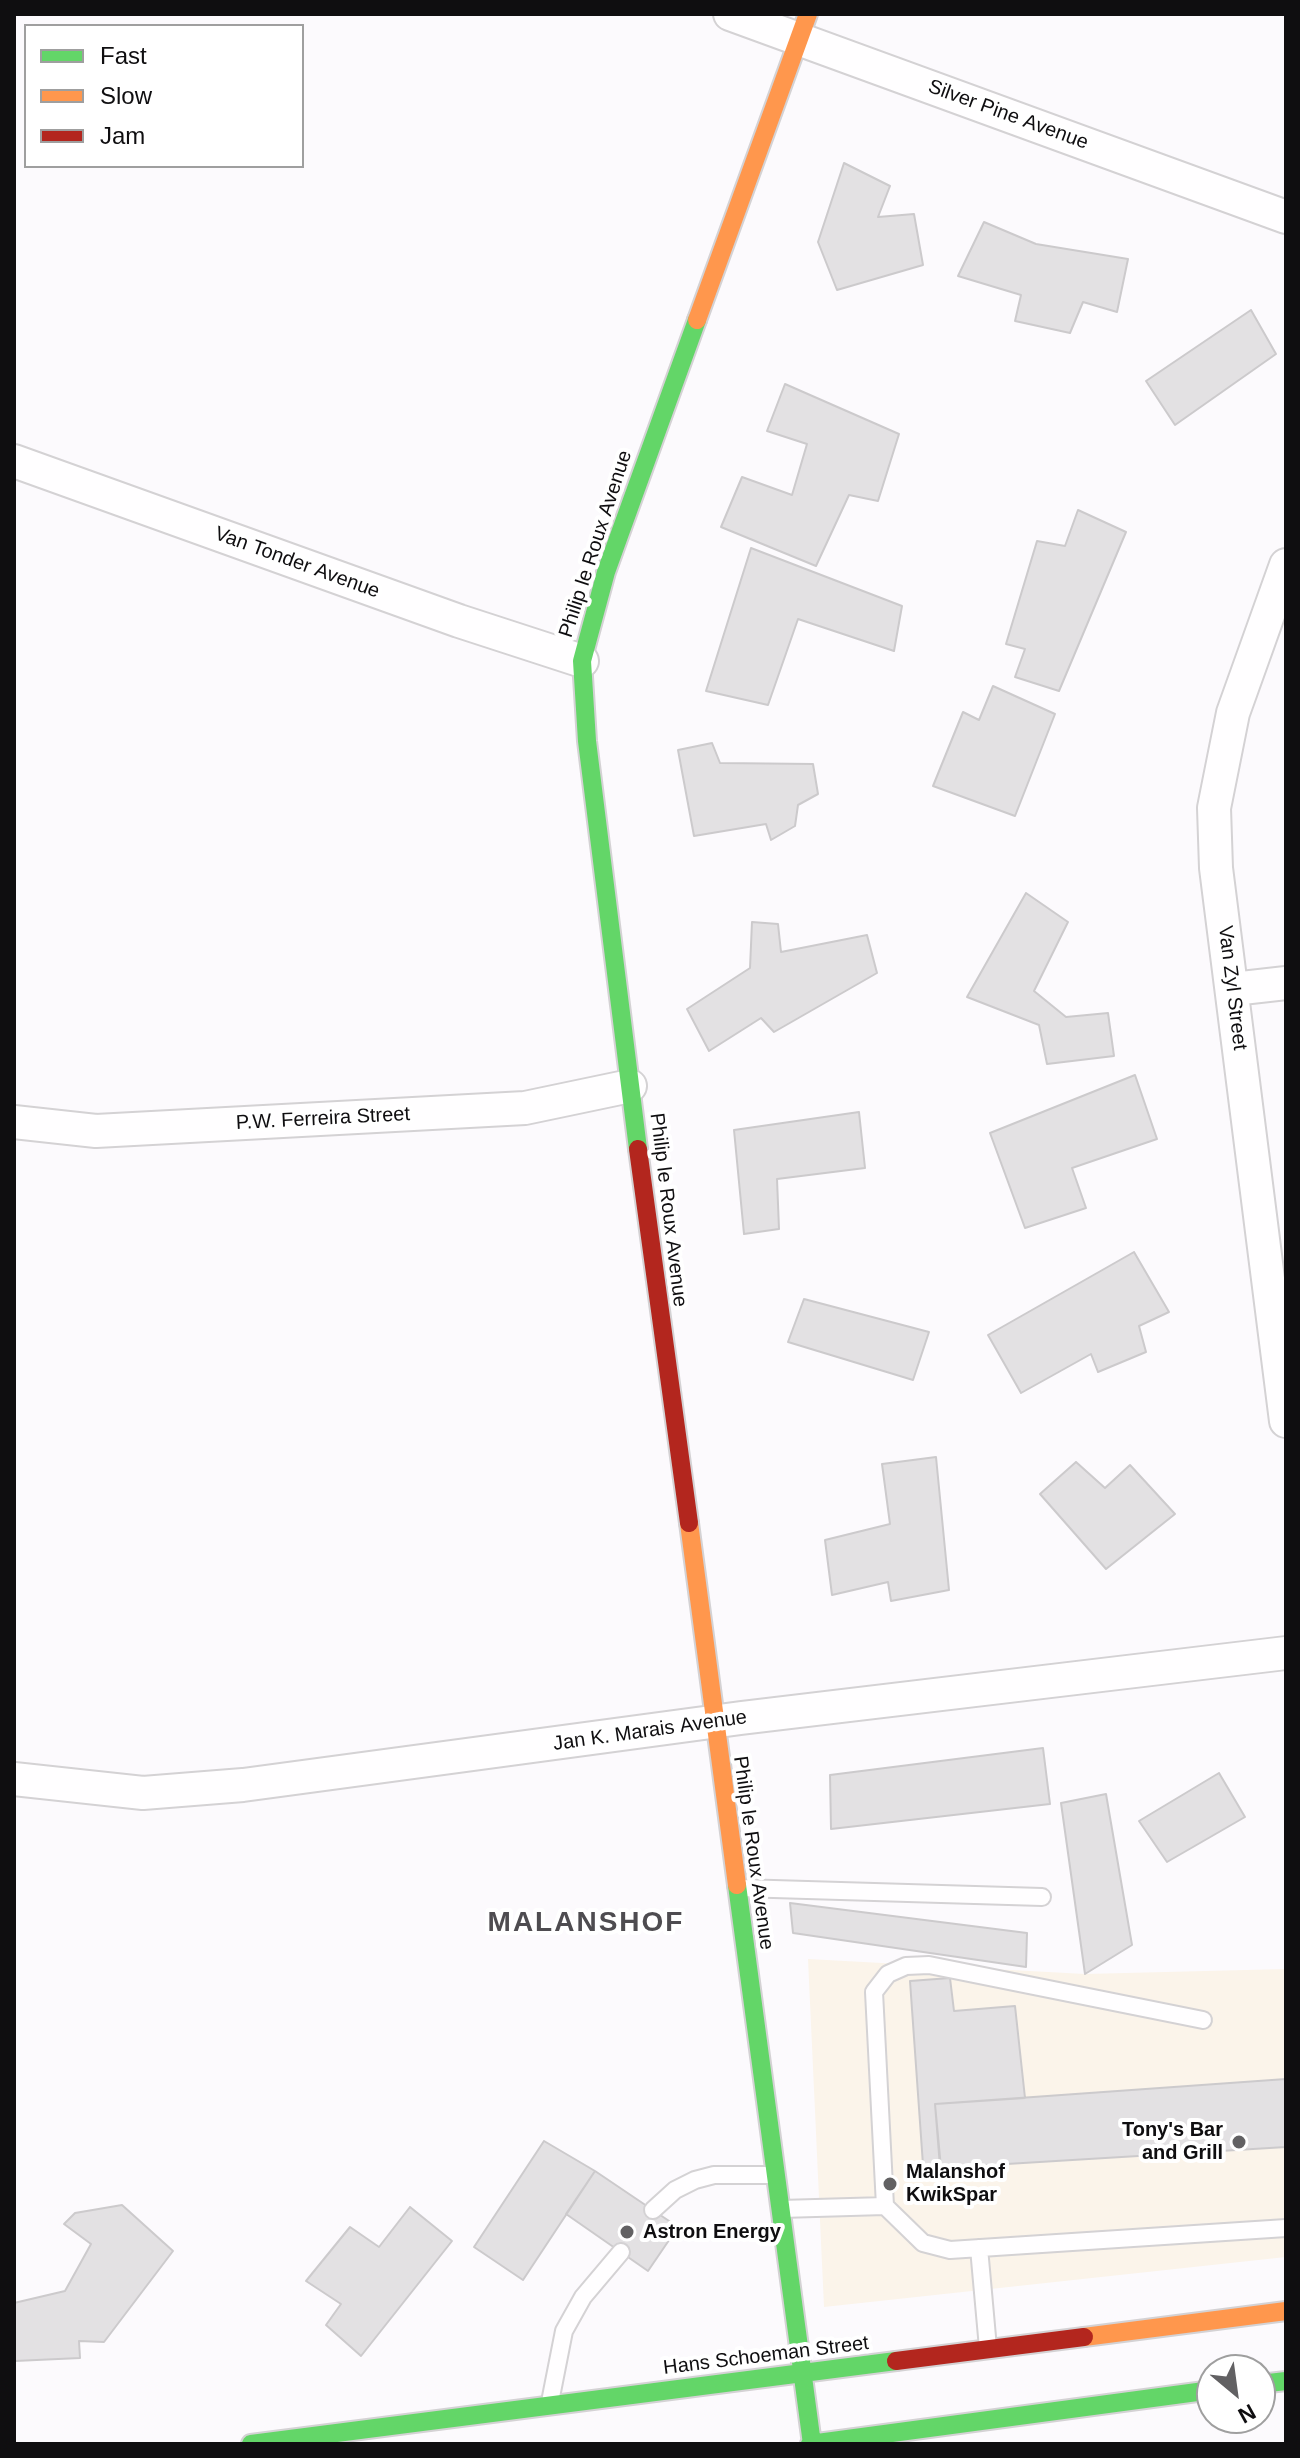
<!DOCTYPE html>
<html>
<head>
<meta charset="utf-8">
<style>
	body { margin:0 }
	#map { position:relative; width:1300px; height:2458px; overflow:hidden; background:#fcfafd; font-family:Arial,sans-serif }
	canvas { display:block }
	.frame { position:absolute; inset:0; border:16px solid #0f0e10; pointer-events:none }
	.legend { position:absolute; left:24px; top:24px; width:280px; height:144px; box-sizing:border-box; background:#fff; border:2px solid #9f9f9f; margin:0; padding:10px 14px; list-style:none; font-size:24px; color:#0f0e10 }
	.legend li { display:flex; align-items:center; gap:16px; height:40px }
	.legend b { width:40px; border:2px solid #9f9f9f }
	.north { position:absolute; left:1196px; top:2354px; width:80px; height:80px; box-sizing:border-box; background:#fff; border:2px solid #9f9f9f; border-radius:50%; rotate:151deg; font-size:22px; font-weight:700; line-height:32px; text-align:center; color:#0f0e10 }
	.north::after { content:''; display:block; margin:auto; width:28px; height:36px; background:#626163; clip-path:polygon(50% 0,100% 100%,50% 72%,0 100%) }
</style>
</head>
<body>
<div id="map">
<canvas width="1300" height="2458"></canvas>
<div class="frame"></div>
<ul class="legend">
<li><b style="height:10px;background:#63d668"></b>Fast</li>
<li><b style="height:10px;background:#ff974d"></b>Slow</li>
<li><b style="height:10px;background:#b3261e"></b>Jam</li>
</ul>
<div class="north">N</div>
</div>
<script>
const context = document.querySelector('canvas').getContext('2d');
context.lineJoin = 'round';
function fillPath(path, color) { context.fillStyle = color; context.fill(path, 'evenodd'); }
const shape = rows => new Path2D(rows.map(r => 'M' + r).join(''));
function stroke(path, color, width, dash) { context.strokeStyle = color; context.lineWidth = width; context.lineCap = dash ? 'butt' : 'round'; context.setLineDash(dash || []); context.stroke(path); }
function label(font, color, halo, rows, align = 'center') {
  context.font = font + ' Arial,sans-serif'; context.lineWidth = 8; context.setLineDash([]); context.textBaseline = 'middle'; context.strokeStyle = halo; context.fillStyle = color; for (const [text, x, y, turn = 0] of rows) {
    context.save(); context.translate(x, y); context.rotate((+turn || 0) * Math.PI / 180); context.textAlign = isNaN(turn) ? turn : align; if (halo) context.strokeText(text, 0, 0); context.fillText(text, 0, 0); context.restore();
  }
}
const commercial = shape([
	[808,1959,1085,1974,1286,1969,1286,2257,824,2307]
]);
const building = shape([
	[844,163,890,186,878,217,914,214,923,265,837,290,818,242,844,163],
	[984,222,1036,244,1128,259,1117,312,1083,302,1070,333,1015,321,1021,295,958,276,984,222],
	[1251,310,1276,354,1175,425,1146,381,1251,310],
	[785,384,899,434,878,501,849,495,816,566,721,527,742,477,792,495,807,444,767,431,785,384],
	[1078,510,1126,532,1059,691,1015,677,1025,649,1006,644,1037,541,1065,546,1078,510],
	[751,548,902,606,894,651,798,619,768,705,706,691,751,548],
	[993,686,1055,714,1015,816,933,786,963,712,979,720,993,686],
	[712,743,720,763,813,764,818,794,798,805,795,826,771,840,766,824,694,836,678,750,712,743],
	[1026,893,1068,922,1034,991,1066,1017,1108,1013,1114,1056,1047,1064,1039,1025,967,997,1026,893],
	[752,922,778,924,781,952,867,935,877,973,774,1032,761,1018,709,1051,687,1009,750,968,752,922],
	[1135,1075,1157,1139,1072,1168,1086,1208,1025,1228,990,1133,1135,1075],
	[859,1112,865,1168,777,1179,779,1229,744,1234,734,1130,859,1112],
	[1134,1252,1169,1312,1139,1326,1146,1352,1098,1372,1091,1354,1021,1393,988,1335,1134,1252],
	[804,1299,929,1332,913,1380,788,1342,804,1299],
	[936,1457,949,1590,891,1601,888,1582,832,1595,825,1540,890,1524,882,1464,936,1457],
	[1076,1462,1105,1488,1130,1465,1175,1514,1106,1569,1040,1494,1076,1462],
	[1043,1748,1050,1804,831,1829,830,1775,1043,1748],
	[1219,1773,1245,1817,1167,1862,1139,1821,1219,1773],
	[1106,1794,1132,1945,1085,1974,1061,1803,1106,1794],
	[790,1903,1027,1933,1026,1967,793,1933,790,1903],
	[950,1978,954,2011,1015,2006,1025,2098,935,2104,941,2179,924,2179,910,1981,950,1978],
	[1286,2079,1286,2147,941,2168,935,2104,1286,2079],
	[544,2141,595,2171,523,2280,474,2247,544,2141],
	[595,2171,678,2227,648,2271,566,2214,595,2171],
	[122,2205,173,2251,104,2342,79,2341,80,2358,15,2361,14,2303,65,2291,91,2244,64,2224,75,2213,122,2205],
	[410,2207,452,2241,361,2356,326,2325,341,2304,306,2281,350,2227,379,2247,410,2207]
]);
const lane = shape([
	[740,1888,1042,1897],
	[885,2206,923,2243,950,2250,1286,2228],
	[781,2209,885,2206,874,1992,888,1974,906,1966,929,1965,1203,2020],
	[653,2210,675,2190,695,2180,714,2175,773,2175],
	[979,2248,988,2348],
	[550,2402,564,2331,583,2297,621,2252]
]);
const street = shape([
	[730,14,1286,217],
	[14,461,459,621,582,661],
	[1286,565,1233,713,1214,808,1216,868,1286,1421],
	[1233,989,1286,983],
	[14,1122,96,1131,525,1108,630,1086],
	[14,1779,143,1793,243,1785,741,1718,1286,1653]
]);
const fast = shape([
	[638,1149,587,741,582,661,606,572,697,320],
	[737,1885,812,2444],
	[1260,2384,1286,2381],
	[251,2444,896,2361],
	[810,2444,1212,2390]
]);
const slow = shape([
	[697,320,808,14],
	[689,1523,737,1885],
	[1084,2337,1286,2311]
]);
const jam = shape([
	[638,1149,689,1523],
	[896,2361,1084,2337]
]);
const markers = [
	[1239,2142,8,"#626163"],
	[890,2184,8,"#626163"],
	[627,2232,8,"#626163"]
];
const streetNames = [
	["Silver Pine Avenue",1008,115,20],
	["Philip le Roux Avenue",596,544,-72],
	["Van Tonder Avenue",297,563,20],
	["Van Zyl Street",1232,988,83],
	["P.W. Ferreira Street",323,1119,-3],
	["Philip le Roux Avenue",668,1210,83],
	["Jan K. Marais Avenue",650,1731,-8],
	["Philip le Roux Avenue",753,1853,82],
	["Hans Schoeman Street",766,2356,-7]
];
const poiNames = [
	["Tony's Bar",1223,2130,"right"],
	["and Grill",1223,2153,"right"],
	["Malanshof",906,2172],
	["KwikSpar",906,2195],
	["Astron Energy",643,2232]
];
const districtNames = [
	["MALANSHOF",586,1923]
];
fillPath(commercial, '#fbf4ea');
fillPath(building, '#e3e1e3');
stroke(building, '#cccacc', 2);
stroke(lane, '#d4d2d4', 20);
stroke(street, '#d4d2d4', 36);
stroke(fast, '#d4d2d4', 22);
stroke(slow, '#d4d2d4', 22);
stroke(jam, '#d4d2d4', 22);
stroke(lane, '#fffeff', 16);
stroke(street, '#fffeff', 32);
stroke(fast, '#63d668', 18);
stroke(slow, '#ff974d', 18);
stroke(jam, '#b3261e', 18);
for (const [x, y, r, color] of markers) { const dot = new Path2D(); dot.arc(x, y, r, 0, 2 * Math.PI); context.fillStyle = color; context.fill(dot); stroke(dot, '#fff', 3); }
label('20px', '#0f0e10', '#fff', streetNames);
label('bold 20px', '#0f0e10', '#fff', poiNames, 'left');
context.letterSpacing = '2px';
label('bold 28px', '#4e4c50', '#fff', districtNames);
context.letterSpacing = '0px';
</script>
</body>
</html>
